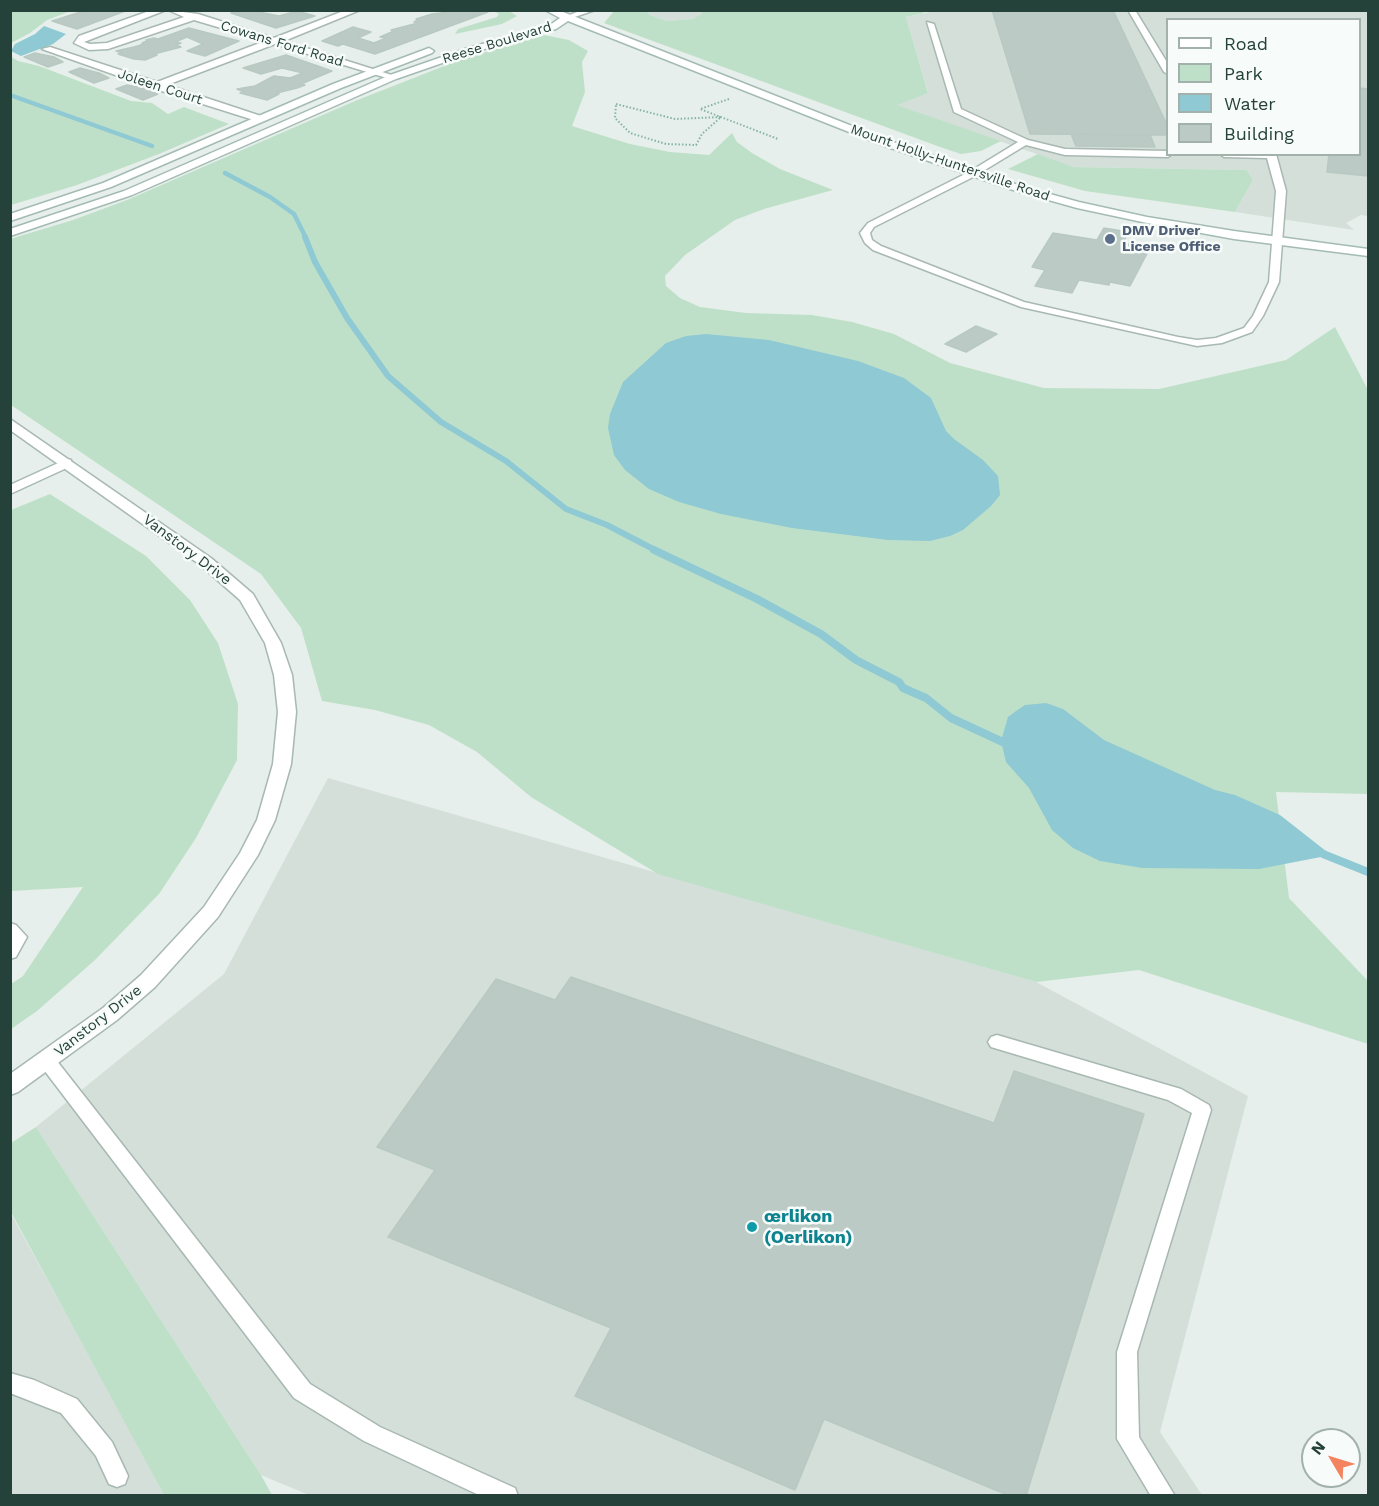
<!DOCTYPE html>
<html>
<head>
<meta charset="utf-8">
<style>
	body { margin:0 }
	#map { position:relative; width:1379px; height:1506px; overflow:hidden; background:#e6efeb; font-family:"Work Sans",sans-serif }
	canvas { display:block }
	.frame { position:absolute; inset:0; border:12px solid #24423a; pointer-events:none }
	.legend { position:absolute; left:1166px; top:18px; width:195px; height:138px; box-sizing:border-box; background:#f7fbf9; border:2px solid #a3b1ad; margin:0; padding:8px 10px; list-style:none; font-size:18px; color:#24423a }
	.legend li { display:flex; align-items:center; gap:12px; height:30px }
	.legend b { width:30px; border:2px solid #a3b1ad }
	.north { position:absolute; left:1301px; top:1428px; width:60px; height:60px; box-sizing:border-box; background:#f7fbf9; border:2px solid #a3b1ad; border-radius:50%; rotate:308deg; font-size:16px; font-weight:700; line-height:24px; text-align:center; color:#24423a }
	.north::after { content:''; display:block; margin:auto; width:21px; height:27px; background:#f4845f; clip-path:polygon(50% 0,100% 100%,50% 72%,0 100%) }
</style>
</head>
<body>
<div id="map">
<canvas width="1379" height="1506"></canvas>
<div class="frame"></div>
<ul class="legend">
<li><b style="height:8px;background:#fff"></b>Road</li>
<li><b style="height:16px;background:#bfe0c8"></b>Park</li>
<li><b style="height:16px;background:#8ec9d4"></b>Water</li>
<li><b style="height:16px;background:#bbcac4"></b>Building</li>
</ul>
<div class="north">N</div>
</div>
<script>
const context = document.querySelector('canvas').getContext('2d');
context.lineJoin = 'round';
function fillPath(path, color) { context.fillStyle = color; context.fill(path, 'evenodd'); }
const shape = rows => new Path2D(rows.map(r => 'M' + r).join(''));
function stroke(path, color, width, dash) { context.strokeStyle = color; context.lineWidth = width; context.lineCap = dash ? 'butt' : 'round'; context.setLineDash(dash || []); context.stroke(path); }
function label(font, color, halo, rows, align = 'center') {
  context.font = font + ' "Work Sans",sans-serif'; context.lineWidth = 5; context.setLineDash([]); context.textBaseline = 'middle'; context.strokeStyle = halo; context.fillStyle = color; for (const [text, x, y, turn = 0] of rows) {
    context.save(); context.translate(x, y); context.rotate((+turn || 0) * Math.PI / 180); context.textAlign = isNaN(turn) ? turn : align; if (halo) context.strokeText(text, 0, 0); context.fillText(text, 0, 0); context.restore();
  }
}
const built = shape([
	[940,10,1368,11,1368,216,1361,215,1346,223,1354,230,1235,212,1253,180,1247,170,1074,167,896,105,928,92,906,17],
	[1168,20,1360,20,1360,154,1168,154],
	[646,11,700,11,703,14,692,19,667,21,650,15],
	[328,778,1036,982,1248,1096,1160,1432,1202,1495,309,1495,261,1475,36,1127,224,974],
	[10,1212,123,1417,164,1495,11,1495]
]);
const green = shape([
	[615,10,646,11,650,15,667,21,692,19,702,14,700,10,922,11,924,13,906,17,928,93,897,105,1001,141,981,151,961,154,940,147,604,23],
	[10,11,11,10,71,11,47,20,30,33,11,43],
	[494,11,509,11,517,16,502,24,455,34,458,29,497,17,499,14],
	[544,35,569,40,588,51,582,62,585,92,572,126,630,144,670,152,709,155,732,133,737,142,752,153,780,169,833,190,764,209,735,220,685,255,665,276,666,286,680,298,700,307,746,313,812,315,852,322,894,334,950,363,1044,388,1159,389,1286,360,1335,327,1368,390,1368,794,1276,792,1289,898,1368,981,1368,1044,1139,970,1036,982,658,874,531,797,477,752,429,725,375,710,322,701,301,628,261,574,11,405,10,239,73,220,127,200,355,101,462,59],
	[10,56,18,61,39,66,131,101,152,103,168,114,184,107,229,124,159,154,77,185,11,205],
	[1038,154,1074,167,1247,170,1253,180,1235,212,1085,191,1008,169],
	[50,494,146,556,190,600,218,643,238,704,237,760,196,838,159,894,95,960,37,1011,11,1029,11,984,23,976,83,887,11,891,11,510],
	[36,1127,261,1475,272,1495,164,1495,11,1212,11,1143]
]);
const water = shape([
	[44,26,66,34,53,44,21,56,11,51,15,44,35,34],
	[706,334,769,340,858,361,904,378,931,398,946,431,954,439,983,460,998,476,1000,495,991,506,963,530,950,536,930,541,888,540,792,528,721,514,679,502,649,489,625,470,614,455,608,428,610,414,623,382,666,343,686,336],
	[1046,703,1063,709,1104,740,1215,790,1235,795,1280,815,1331,855,1259,869,1142,868,1100,861,1073,848,1052,830,1029,788,1006,762,1001,741,1008,717,1016,711,1025,705]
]);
const streamFar2 = shape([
	[10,95,152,146],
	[225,173,270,197,294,214,306,238]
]);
const streamFar1 = shape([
	[305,237,315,262,347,318,388,376,441,422,506,461,566,509,607,525,657,551]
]);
const stream = shape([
	[654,550,757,599,821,634,856,660,899,682,903,688,926,698,951,718,1007,744],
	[1323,854,1368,872]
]);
const building = shape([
	[87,10,90,11,128,10,77,29,52,21,87,10],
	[239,10,263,10,259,12,279,16,297,11,315,16,276,28,231,13,239,10],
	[444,10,484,10,488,12,375,54,343,44,338,46,322,41,353,27,371,32,358,38,374,43,386,38,380,37,394,31,391,30,418,23,414,22,418,20,416,19,432,14,449,12,444,10],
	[992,10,1113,10,1168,127,1168,135,1030,134,992,10],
	[189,28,239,41,205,56,187,51,203,44,187,37,175,42,181,43,176,45,181,47,154,54,157,55,145,60,134,59,118,54,122,53,116,51,134,47,144,44,142,43,147,41,146,40,154,38,158,39,189,28],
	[35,53,54,57,63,62,48,67,24,57,35,53],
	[286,55,332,71,301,84,305,85,297,88,277,93,279,94,267,100,240,93,244,92,237,89,255,86,274,76,290,78,303,73,282,68,261,74,243,68,286,55],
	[80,68,99,73,109,78,94,83,69,72,80,68],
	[127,85,148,89,158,94,143,100,116,89,127,85],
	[1360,88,1368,89,1368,176,1327,172,1329,154,1360,154,1360,88],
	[1071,134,1150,135,1155,147,1076,146,1071,134],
	[1104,228,1129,232,1123,243,1150,248,1130,286,1110,282,1109,285,1079,280,1072,293,1035,286,1045,270,1032,267,1053,233,1097,240,1104,228],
	[976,326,997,334,966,352,945,344,976,326],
	[571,977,994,1123,1014,1071,1144,1114,1026,1496,1010,1496,824,1419,795,1490,575,1396,611,1328,388,1237,435,1170,377,1147,496,979,555,1000,571,977]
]);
const path = shape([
	[729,99,700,109,778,139],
	[616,104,675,119,721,117,702,134,696,145,666,144,630,133,615,118,616,104]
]);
const lane = shape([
	[582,10,595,10,566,20,562,18,582,10],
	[1128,10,1135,10,1168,64,1168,74,1164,72,1128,10],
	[927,22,934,24,961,109,1028,140,1065,149,1168,151,1168,154,1172,154,1168,157,1065,155,1026,145,975,176,874,227,870,233,872,240,881,246,1024,302,1178,337,1197,340,1216,338,1244,328,1253,316,1269,282,1276,191,1267,158,1224,157,1220,154,1276,154,1286,191,1279,282,1263,316,1252,332,1222,343,1197,346,1021,307,873,250,865,243,860,233,868,223,969,172,1018,142,954,112,927,22],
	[67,459,71,460,71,466,10,494,10,485,67,459],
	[10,923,16,925,27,937,16,957,10,959,10,923],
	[997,1035,1181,1089,1209,1105,1211,1110,1137,1352,1139,1437,1175,1496,1151,1496,1117,1439,1117,1352,1192,1113,1168,1100,991,1047,988,1042,991,1037,997,1035],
	[47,1054,53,1056,310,1384,380,1427,515,1488,518,1496,481,1496,364,1441,294,1398,41,1066,38,1061,41,1056,47,1054],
	[10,1373,34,1380,77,1399,112,1442,128,1476,125,1484,117,1487,109,1484,96,1456,61,1413,10,1393,10,1373]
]);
const street = shape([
	[152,10,166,10,84,42,90,44,107,43,184,17,168,10,198,14,274,38,346,10,360,10,284,41,398,77,390,79,275,44,167,85,264,117,265,119,260,122,152,88,42,49,50,47,157,82,265,41,194,20,108,49,89,50,74,43,79,36,152,10],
	[10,419,211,558,253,594,281,643,292,675,296,712,291,764,275,820,258,855,218,917,155,987,117,1020,18,1092,10,1095,10,1074,103,1008,141,975,204,907,240,853,257,820,273,764,278,712,274,675,265,643,240,600,199,564,10,430,10,419]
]);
const secondary = shape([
	[545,10,558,10,890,141,1021,186,1079,202,1147,217,1234,231,1368,249,1368,256,1234,239,1147,223,1077,208,1013,190,882,145,568,21,556,29,474,52,396,79,132,195,10,236,10,229,124,191,390,75,468,48,550,25,560,18,545,10],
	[429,48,434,51,432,53,341,88,111,187,10,221,10,214,103,183,333,84,429,48]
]);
const markers = [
	[1110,239,6,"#5c6f8a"],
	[752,1227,6,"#0f9aa8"]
];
const farStreetnames = [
	["Reese Boulevard",497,43,-17],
	["Cowans Ford Road",282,44,17],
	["Joleen Court",160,87,18],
	["Mount Holly-Huntersville Road",950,163,19]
];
const farServicenames = [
	["DMV Driver",1122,231],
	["License Office",1122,247]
];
const streetNames = [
	["Vanstory Drive",187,550,37],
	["Vanstory Drive",98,1021,-38]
];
const nearCulturenames = [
	["œrlikon",764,1217],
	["(Oerlikon)",764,1238]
];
fillPath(built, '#d4dfda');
fillPath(green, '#bfe0c8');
fillPath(water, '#8ec9d4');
stroke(streamFar2, '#8ec9d4', 4.5);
stroke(streamFar1, '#8ec9d4', 6);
stroke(stream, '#8ec9d4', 8);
fillPath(building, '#bbcac4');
stroke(building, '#b8c9c2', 1.5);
stroke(lane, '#a8b8b2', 3);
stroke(street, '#a8b8b2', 3);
stroke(secondary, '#a4bbb3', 3);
stroke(path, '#86b3a5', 2, [1.5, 2]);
fillPath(lane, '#fff');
fillPath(street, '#fff');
fillPath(secondary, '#fff');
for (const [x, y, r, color] of markers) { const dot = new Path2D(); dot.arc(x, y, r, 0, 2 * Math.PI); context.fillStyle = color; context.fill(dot); stroke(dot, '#f7fbf9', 2); }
label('14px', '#24423a', '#f7fbf9', farStreetnames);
label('bold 14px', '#4e5e75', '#f7fbf9', farServicenames, 'left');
label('15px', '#24423a', '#f7fbf9', streetNames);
label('bold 18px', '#0d838f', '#f7fbf9', nearCulturenames, 'left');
</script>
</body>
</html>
